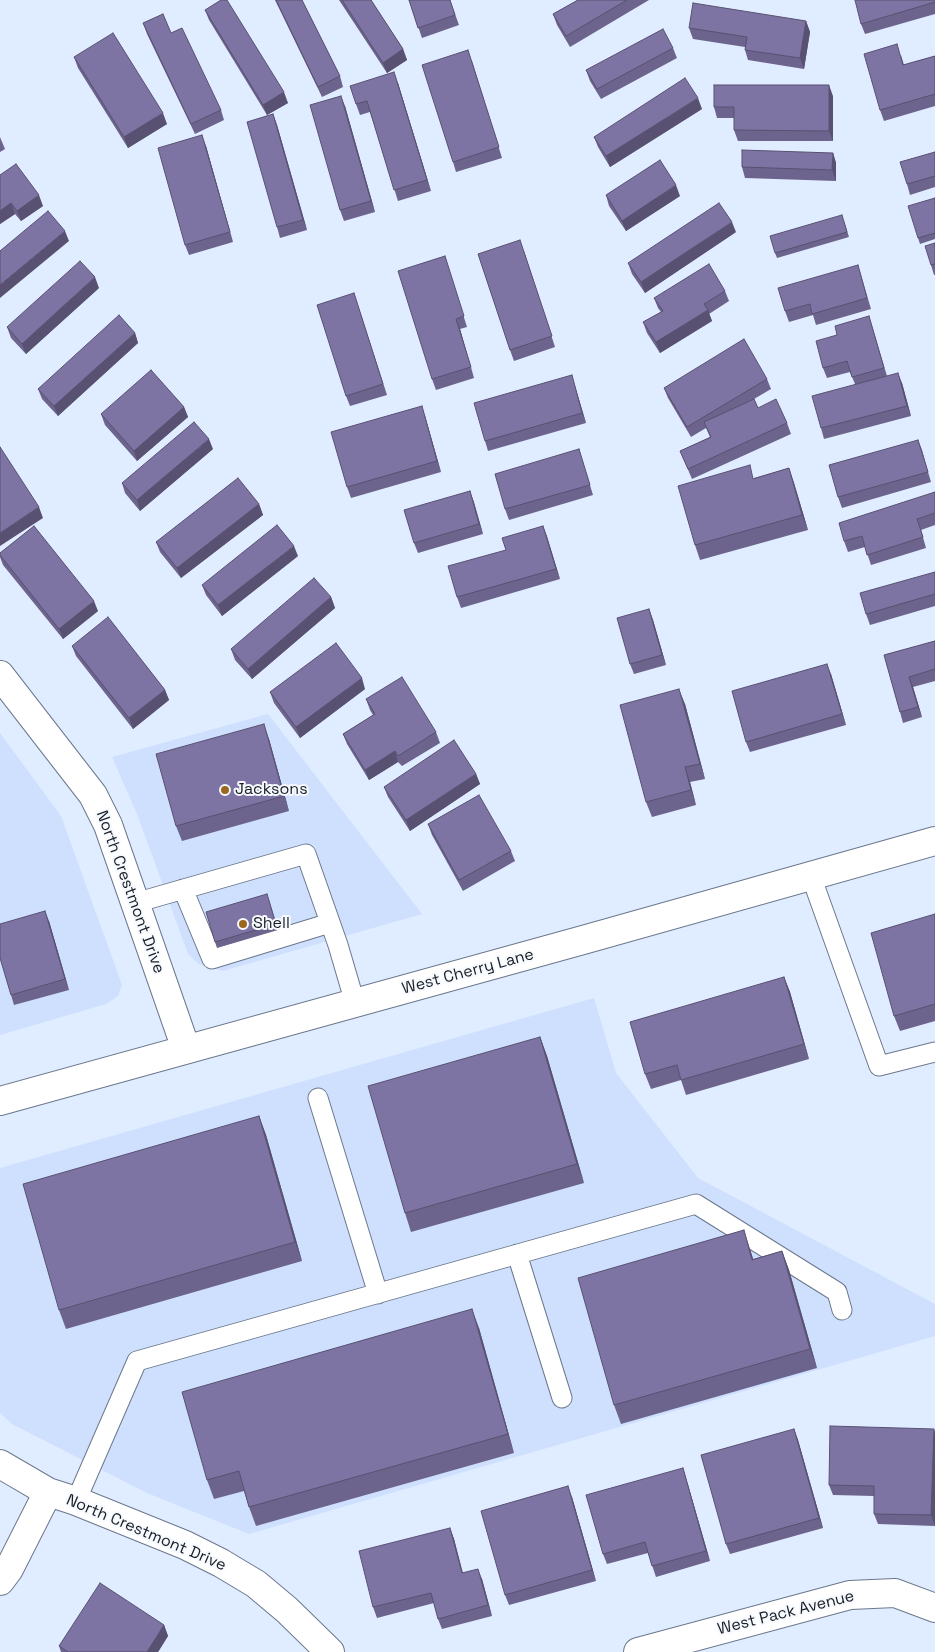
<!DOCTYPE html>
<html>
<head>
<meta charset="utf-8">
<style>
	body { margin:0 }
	canvas { display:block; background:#e0ecff }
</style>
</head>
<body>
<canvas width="935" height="1652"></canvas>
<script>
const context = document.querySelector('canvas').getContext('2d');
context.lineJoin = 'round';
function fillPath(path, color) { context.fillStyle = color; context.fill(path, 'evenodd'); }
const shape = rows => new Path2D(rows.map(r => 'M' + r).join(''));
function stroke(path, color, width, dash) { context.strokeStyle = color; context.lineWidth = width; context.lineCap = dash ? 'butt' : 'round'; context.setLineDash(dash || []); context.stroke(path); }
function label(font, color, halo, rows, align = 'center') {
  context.font = font + ' "Space Grotesk",sans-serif'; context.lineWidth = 4; context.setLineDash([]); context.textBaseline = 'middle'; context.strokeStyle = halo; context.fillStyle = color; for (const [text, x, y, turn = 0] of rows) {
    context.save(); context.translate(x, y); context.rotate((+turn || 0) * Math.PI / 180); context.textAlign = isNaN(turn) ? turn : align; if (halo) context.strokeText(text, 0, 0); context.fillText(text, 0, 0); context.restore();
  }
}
const built = shape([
	[268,714,422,914,223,971,199,964,188,954,137,814,112,757],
	[0,733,61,816,122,985,118,996,106,1004,0,1035],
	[594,998,616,1073,698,1178,935,1304,935,1336,249,1534,147,1493,12,1424,0,1413,0,1168]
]);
const lane = shape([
	[811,876,879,1066,935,1052],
	[183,889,212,959,330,923],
	[135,903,306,854,338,945,355,1003],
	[318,1098,378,1294],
	[517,1254,562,1398],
	[76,1501,137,1361,696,1204,837,1292,842,1310]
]);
const street = shape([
	[0,675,93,795,108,825,186,1049],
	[0,1464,48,1492,76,1501,185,1545,221,1563,256,1584,287,1610,330,1652],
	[0,1581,9,1569,48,1492],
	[638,1652,850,1595,895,1593,935,1608]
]);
const secondary = shape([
	[0,1101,583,940,935,841]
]);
const wall = shape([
	[275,0,302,0,340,76,343,87,322,97],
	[339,0,371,0,403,49,407,60,387,73],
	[409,0,450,0,459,25,422,38],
	[578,0,649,0,570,47,557,25,553,14],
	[935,0,935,14,865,34,861,24],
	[205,10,288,103,267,115,209,20],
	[806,21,810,32,804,69,748,60,745,50,745,47,693,39,689,28],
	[143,23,171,33,221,110,224,120,195,134,147,34],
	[673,48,677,58,601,99,590,81,586,70],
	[901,55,904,65,935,56,935,106,884,121,880,110],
	[74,57,167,124,128,148,78,68],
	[472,61,502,158,456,172,453,162],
	[398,83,431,191,398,201,370,112,360,115,356,104],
	[833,96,833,141,738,141,734,130,734,118,717,118,714,107],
	[345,106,375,212,344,221,340,210],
	[702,109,610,167,598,147,594,137],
	[273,114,277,125,307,230,280,238,277,227],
	[0,137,5,149,0,152],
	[206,146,233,242,189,255,185,245],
	[935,152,935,187,910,195,907,184],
	[833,153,836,163,836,181,745,178,742,167],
	[0,175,43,206,21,221,15,214,0,224],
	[606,195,680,196,626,231,609,206],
	[935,198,935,239,920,244,918,238],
	[844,221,849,237,777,258,775,253],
	[736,232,645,293,632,274,628,263],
	[935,243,935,275,934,275,931,265],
	[524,251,555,347,514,361,510,350],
	[858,265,871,309,816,325,813,315,789,322,785,311],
	[448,267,467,327,460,329,474,378,436,390,432,379],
	[99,288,26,354,11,338,7,327],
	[725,291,729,301,709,314,712,321,660,353,647,333,643,322,661,312,658,308,654,298],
	[354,293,387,395,350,406,346,396],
	[869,316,887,376,902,383,911,416,824,439,821,428,855,384,850,372,827,378,823,368,837,335],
	[135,333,138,343,58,416,42,399,38,389],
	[767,379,771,389,754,399,758,408,787,423,791,434,692,479,680,451,710,437,706,428,691,437,668,398,664,388],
	[575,386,586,423,488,451,485,441],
	[184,407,188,417,137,461,105,425,101,414],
	[425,416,441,472,351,498,347,487],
	[918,440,931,482,842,508,838,497],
	[213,449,140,511,125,493,122,483],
	[579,449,593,495,509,520,505,509],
	[789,468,794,483,808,530,700,560,695,545,754,478],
	[470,491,483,534,418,553,414,543],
	[935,492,935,525,921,530,926,548,871,565,865,547,848,552,844,541],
	[259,504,263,515,181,578,160,552,156,542],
	[543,526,560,579,461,608,457,597,506,550],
	[0,553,98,611,63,639,3,565,0,557],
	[298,556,222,616,206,595,202,585],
	[935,572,935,606,870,625,866,614],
	[331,597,335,608,252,679,235,660,231,649],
	[649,609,653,620,666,665,634,674,630,664],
	[935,641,935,681,913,687,922,717,903,723,900,712,884,655],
	[72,646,165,690,169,700,133,729,76,656],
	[831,674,846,725,750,752,746,742],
	[365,689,300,738,274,703,270,692],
	[366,699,436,732,440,743,402,766,398,762,369,780,347,744,343,734,373,715,370,710],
	[685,704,705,779,690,782,696,805,652,817,646,802],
	[269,739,289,811,182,841,176,826],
	[476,774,480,784,410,831,388,797,384,787],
	[428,824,511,851,515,861,463,891,432,835],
	[269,900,278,930,217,948,215,942],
	[935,914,935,1021,900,1031,894,1016],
	[49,921,69,990,14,1005,11,995],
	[784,977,790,992,809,1059,686,1095,681,1080,651,1089,645,1074],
	[540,1037,547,1056,584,1183,411,1232,405,1213],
	[259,1116,266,1135,302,1261,66,1329,59,1310],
	[750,1249,753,1259,782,1251,789,1270,817,1368,621,1424,614,1405],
	[479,1328,514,1453,256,1526,249,1507,244,1491,214,1499,207,1480],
	[794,1429,798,1440,823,1528,730,1554,726,1544],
	[935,1432,935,1526,878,1524,874,1514,874,1496,833,1495,829,1485],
	[683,1468,686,1478,710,1561,656,1577,648,1553,607,1564,603,1554],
	[572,1497,596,1581,509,1605,505,1595],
	[450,1528,454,1539,463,1573,482,1579,492,1616,442,1629,438,1619,434,1603,377,1618,373,1607],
	[164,1625,168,1636,158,1652,61,1652,59,1646]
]);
const shadedWall = shape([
	[806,21,810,32,804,69,800,58],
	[403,49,407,60,387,73,383,63],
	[394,72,398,83,431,191,427,180],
	[829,85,833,96,833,141,829,131],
	[284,92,288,103,267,115,263,105],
	[341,96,345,106,375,212,371,201],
	[698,98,702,109,610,167,606,156],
	[163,113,167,124,128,148,124,137],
	[273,114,277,125,307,230,303,220],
	[202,135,206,146,233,242,230,232],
	[833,153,836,163,836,181,832,170],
	[676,185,680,196,626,231,622,221],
	[39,195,43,206,21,221,17,211],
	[11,203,15,214,0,224,0,211],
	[732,222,736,232,645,293,641,282],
	[65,231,69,241,0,298,0,285],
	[95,277,99,288,26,354,22,344],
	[708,310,712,321,660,353,656,342],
	[456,319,460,329,474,378,471,367],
	[135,333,138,343,58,416,54,406],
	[898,373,902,383,911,416,907,406],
	[572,375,575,386,586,423,582,413],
	[422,406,425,416,441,472,437,461],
	[184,407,188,417,137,461,134,451],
	[209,439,213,449,140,511,137,500],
	[918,440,922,450,931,482,928,472],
	[789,468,794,483,808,530,802,515],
	[470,491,474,502,483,534,479,524],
	[259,504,263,515,181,578,177,568],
	[39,507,43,518,0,546,0,533],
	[543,526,547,536,560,579,556,569],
	[294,546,298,556,222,616,218,605],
	[331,597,335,608,252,679,248,669],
	[94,601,98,611,63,639,59,629],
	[649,609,653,620,666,665,662,655],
	[827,664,831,674,846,725,842,714],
	[909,677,913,687,922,717,918,707],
	[362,678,365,689,300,738,296,727],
	[679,689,685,704,705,779,700,764],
	[165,690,169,700,133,729,129,718],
	[264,724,269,739,289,811,284,796],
	[395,751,398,762,369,780,365,770],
	[685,767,690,782,696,805,691,790],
	[476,774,480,784,410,831,406,820],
	[45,911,49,921,69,990,65,979],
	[784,977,790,992,809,1059,804,1044],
	[540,1037,547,1056,584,1183,577,1164],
	[259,1116,266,1135,302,1261,295,1242],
	[744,1230,750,1249,759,1278,752,1260],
	[782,1251,789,1270,817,1368,810,1349],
	[472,1309,479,1328,514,1453,508,1434],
	[794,1429,798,1440,823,1528,819,1518],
	[934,1429,935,1432,935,1526,931,1515],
	[683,1468,686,1478,710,1561,706,1551],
	[568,1486,572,1497,596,1581,592,1570],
	[450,1528,454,1539,465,1583,462,1573],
	[478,1569,482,1579,492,1616,488,1605],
	[164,1625,168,1636,158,1652,147,1652]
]);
const building = shape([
	[221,0,227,0,284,92,263,105,205,10,221,0],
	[276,0,302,0,340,76,318,87,276,0],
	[342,0,371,0,403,49,383,63,342,0],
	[409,0,450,0,455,15,418,28,409,0],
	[578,0,627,0,566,36,553,14,578,0],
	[855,0,935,0,935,2,861,24,855,0],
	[693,3,806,21,800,58,745,50,747,37,689,28,693,3],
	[163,14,171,33,182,28,221,110,191,124,143,23,163,14],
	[663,29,673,48,597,89,586,70,663,29],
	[113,33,163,113,124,137,74,57,113,33],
	[897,44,903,65,935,56,935,94,880,110,864,54,897,44],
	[468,50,499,147,453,162,422,65,468,50],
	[394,72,427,180,394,190,367,101,356,104,350,86,394,72],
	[685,78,698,98,606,156,594,137,685,78],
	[714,85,829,85,829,131,734,130,734,107,714,107,714,85],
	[341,96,371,201,340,210,310,105,341,96],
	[273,114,303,220,277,227,247,122,273,114],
	[202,135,230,232,185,245,158,148,202,135],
	[742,150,833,153,832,170,742,167,742,150],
	[935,152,935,176,907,184,900,162,935,152],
	[660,160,676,185,622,221,606,195,660,160],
	[16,164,39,195,17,211,11,203,0,211,0,175,16,164],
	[935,198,935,233,918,238,908,206,935,198],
	[719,203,732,222,641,282,628,263,719,203],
	[48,211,65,231,0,285,0,251,48,211],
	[842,215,847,232,775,253,770,236,842,215],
	[520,240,552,336,510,350,478,254,520,240],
	[935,243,935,264,931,265,925,246,935,243],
	[445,256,464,316,456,319,471,367,432,379,398,271,445,256],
	[80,261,95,277,22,344,7,327,80,261],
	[709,264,725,291,704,304,708,310,656,342,643,322,663,311,654,298,709,264],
	[858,265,867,298,812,314,810,304,785,311,778,288,858,265],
	[354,293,383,384,346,396,317,305,354,293],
	[119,315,135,333,54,406,38,389,119,315],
	[869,316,884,368,852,377,847,361,823,368,816,341,837,335,835,326,869,316],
	[744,339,767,379,687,427,664,388,744,339],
	[151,370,184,407,134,451,101,414,151,370],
	[898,373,907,406,821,428,812,396,898,373],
	[572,375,582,413,485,441,474,403,572,375],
	[754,399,758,408,776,399,787,423,688,469,680,451,711,437,704,422,754,399],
	[422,406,437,461,347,487,331,432,422,406],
	[194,422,209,439,137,500,122,483,194,422],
	[918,440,928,472,838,497,829,465,918,440],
	[0,447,39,507,0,533,0,447],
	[579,449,590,485,505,509,495,474,579,449],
	[750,465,753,479,789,468,802,515,695,545,678,486,750,465],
	[238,478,259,504,177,568,156,542,238,478],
	[470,491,479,524,414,543,404,510,470,491],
	[935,492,935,513,917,519,923,537,867,555,862,536,844,541,839,523,935,492],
	[277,525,294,546,218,605,202,585,277,525],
	[34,526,94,601,59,629,0,555,0,553,34,526],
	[543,526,556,569,457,597,448,566,506,550,502,538,543,526],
	[935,572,935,594,866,614,860,593,935,572],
	[314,578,331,597,248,669,231,649,314,578],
	[649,609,662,655,630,664,617,618,649,609],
	[108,617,165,690,129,718,72,646,108,617],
	[935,641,935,669,909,677,918,707,900,712,884,655,935,641],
	[336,643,362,678,296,727,270,692,336,643],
	[827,664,842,714,746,742,732,691,827,664],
	[402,677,436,732,398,756,395,751,365,770,343,734,375,714,366,699,402,677],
	[679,689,700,764,685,767,691,790,646,802,620,705,679,689],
	[264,724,284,796,176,826,156,754,264,724],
	[454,740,476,774,406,820,384,787,454,740],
	[479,795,511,851,459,880,428,824,479,795],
	[267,894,276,924,215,942,206,912,267,894],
	[45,911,65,979,11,995,0,958,0,924,45,911],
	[935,914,935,1004,894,1016,871,933,935,914],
	[784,977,804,1044,681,1080,677,1065,645,1074,630,1022,784,977],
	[540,1037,577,1164,405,1213,368,1086,540,1037],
	[259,1116,295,1242,59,1310,23,1184,259,1116],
	[744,1230,752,1260,782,1251,810,1349,614,1405,578,1278,744,1230],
	[472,1309,508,1434,249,1507,239,1471,207,1480,182,1392,472,1309],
	[830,1426,934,1429,931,1515,874,1514,874,1486,829,1485,830,1426],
	[794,1429,819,1518,726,1544,701,1455,794,1429],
	[683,1468,706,1551,652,1566,645,1542,603,1554,586,1495,683,1468],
	[568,1486,592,1570,505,1595,481,1511,568,1486],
	[450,1528,462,1573,478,1569,488,1605,438,1619,431,1593,373,1607,359,1551,450,1528],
	[100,1583,164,1625,147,1652,68,1652,59,1646,100,1583]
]);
const markers = [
	[225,790,5,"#9b661e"],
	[243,924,5,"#9b661e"]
];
const poiNames = [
	["Jacksons",235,790],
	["Shell",253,924]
];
const streetNames = [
	["North Crestmont Drive",130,892,70],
	["West Cherry Lane",468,972,-15],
	["North Crestmont Drive",146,1533,23],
	["West Pack Avenue",786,1613,-14]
];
fillPath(built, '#cee0fe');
stroke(lane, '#6b788c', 21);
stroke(street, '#6b788c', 30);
stroke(secondary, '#6b788c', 30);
stroke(lane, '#fff', 19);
stroke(street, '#fff', 28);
stroke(secondary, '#fff', 28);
fillPath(wall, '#6c648c');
fillPath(shadedWall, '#585172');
fillPath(building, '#7e74a3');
stroke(building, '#585172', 1);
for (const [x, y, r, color] of markers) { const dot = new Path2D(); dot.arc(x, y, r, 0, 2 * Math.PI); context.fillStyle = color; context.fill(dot); stroke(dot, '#f6f9fd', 2); }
label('16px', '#191e26', '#f6f9fd', poiNames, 'left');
label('16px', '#191e26', '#f6f9fd', streetNames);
</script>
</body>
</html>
